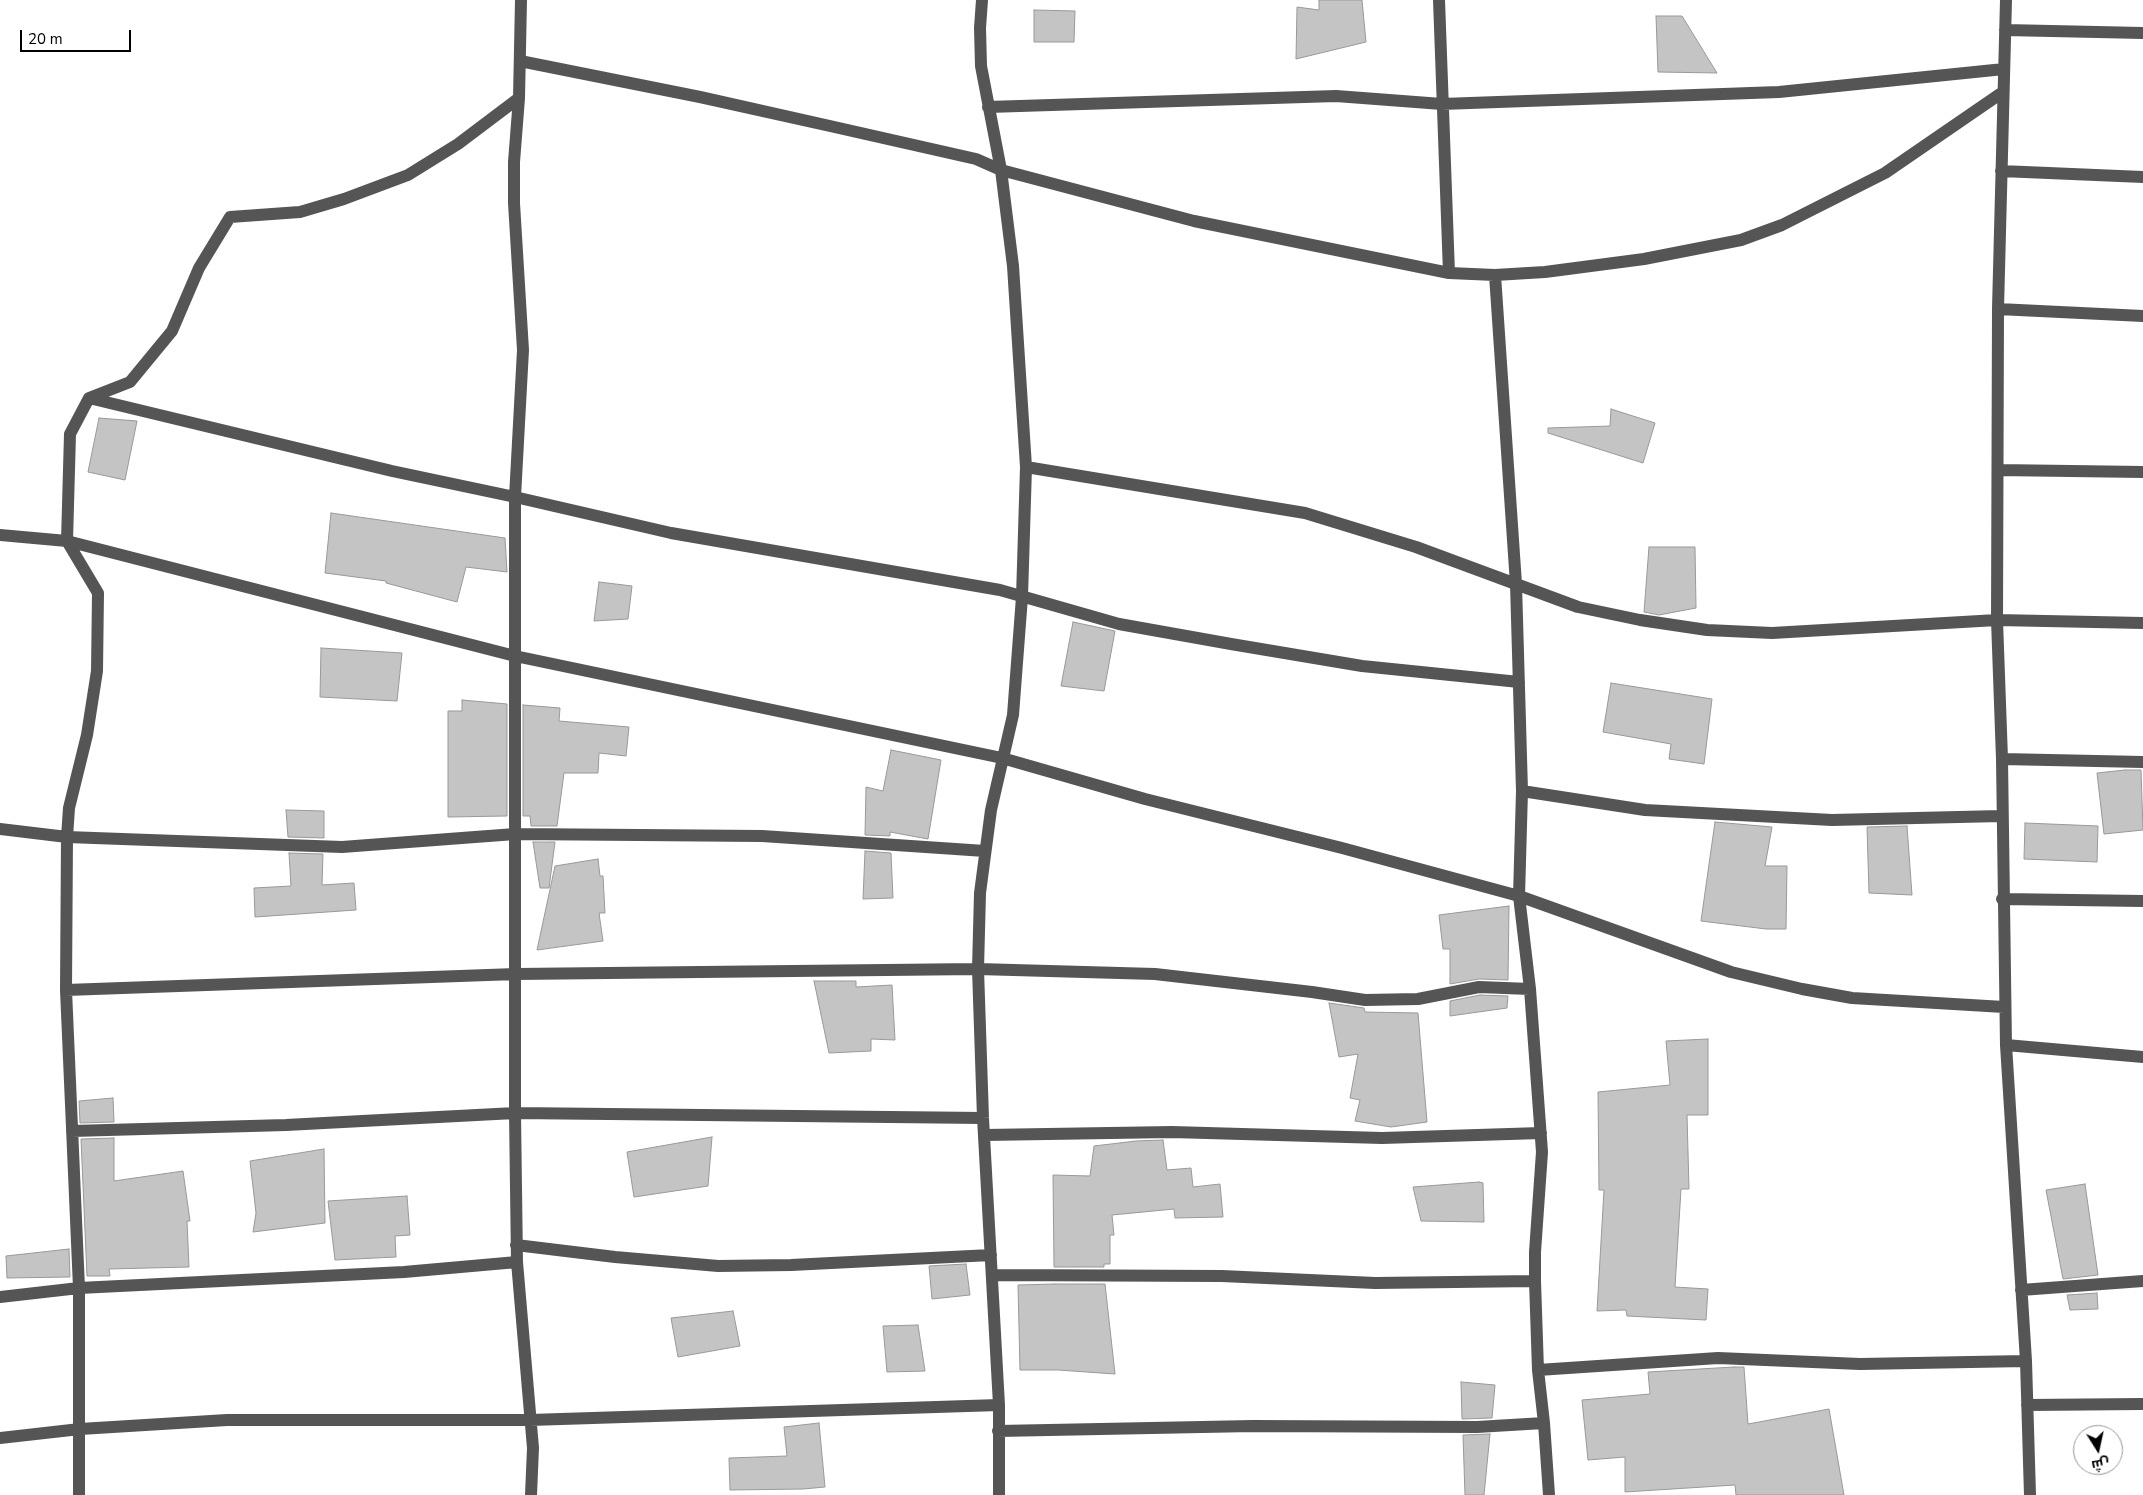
<!DOCTYPE html>
<html>
<head>
<meta charset="utf-8">
<style>
	body { margin:0 }
	#map { position:relative; width:2143px; height:1495px; overflow:hidden; background:#fff; font-family:"Nunito Sans",Cairo,sans-serif }
	canvas { display:block }
	.north { position:absolute; left:2073px; top:1425px; width:50px; height:50px; box-sizing:border-box; background:#fff; border:1px solid #999; border-radius:50%; rotate:170deg; font-size:14px; font-weight:700; line-height:20px; text-align:center; color:#000 }
	.north::after { content:''; display:block; margin:auto; width:18px; height:22px; background:#000; clip-path:polygon(50% 0,100% 100%,50% 72%,0 100%) }
	.scale { position:absolute; left:20px; top:30px; width:111px; height:22px; box-sizing:border-box; border:2px solid #000; border-top:0; padding-left:6px; font-size:15px; line-height:18px; white-space:nowrap; color:#000; -webkit-text-stroke:4px #fff; paint-order:stroke }
</style>
</head>
<body>
<div id="map">
<canvas width="2143" height="1495"></canvas>
<div class="north">ش</div>
<div class="scale">20 m</div>
</div>
<script>
const context = document.querySelector('canvas').getContext('2d');
context.lineJoin = 'round';
function fillPath(path, color) { context.fillStyle = color; context.fill(path, 'evenodd'); }
const shape = rows => new Path2D(rows.map(r => 'M' + r).join(''));
function stroke(path, color, width, dash) { context.strokeStyle = color; context.lineWidth = width; context.lineCap = dash ? 'butt' : 'round'; context.setLineDash(dash || []); context.stroke(path); }
const building = shape([
	[1319,0,1362,0,1366,42,1296,59,1297,7,1319,10,1319,0],
	[1034,10,1075,11,1074,42,1034,42,1034,10],
	[1656,16,1682,16,1717,73,1658,72,1656,16],
	[1611,409,1655,423,1643,463,1548,433,1548,428,1610,426,1611,409],
	[99,418,137,421,125,480,88,472,99,418],
	[331,513,505,538,507,572,466,567,457,602,386,583,386,581,325,573,331,513],
	[1649,547,1695,547,1696,608,1659,615,1644,612,1649,547],
	[599,582,632,586,628,619,594,621,599,582],
	[1073,622,1115,631,1104,691,1061,686,1073,622],
	[321,648,402,653,397,701,320,697,321,648],
	[1611,683,1712,699,1704,764,1669,759,1671,744,1603,732,1611,683],
	[462,700,507,704,507,816,448,817,448,711,462,711,462,700],
	[523,705,560,708,559,721,629,727,626,756,599,753,598,773,564,773,557,826,531,826,530,816,523,816,523,705],
	[891,750,941,760,928,839,890,832,890,836,865,835,866,787,883,791,891,750],
	[2125,770,2141,770,2143,830,2104,834,2097,773,2125,770],
	[286,810,324,811,324,838,288,837,286,810],
	[1715,822,1772,827,1765,866,1787,866,1786,929,1766,929,1701,921,1715,822],
	[2025,823,2098,826,2097,862,2024,859,2025,823],
	[1907,826,1912,895,1869,893,1867,827,1907,826],
	[533,842,555,842,549,888,540,888,533,842],
	[865,851,891,853,893,898,863,899,865,851],
	[289,853,323,854,322,885,354,883,356,910,255,917,254,888,291,886,289,853],
	[598,859,600,876,603,876,605,913,599,913,603,941,537,950,555,866,598,859],
	[1509,906,1508,980,1479,979,1450,984,1450,949,1443,949,1439,915,1509,906],
	[814,981,856,981,856,987,892,985,895,1040,871,1039,871,1051,829,1053,814,981],
	[1480,995,1508,996,1507,1008,1450,1016,1450,1001,1480,995],
	[1329,1003,1364,1008,1365,1012,1418,1013,1427,1122,1391,1127,1355,1121,1360,1100,1350,1098,1358,1054,1339,1057,1329,1003],
	[1708,1039,1708,1115,1687,1115,1689,1189,1681,1189,1675,1287,1708,1289,1706,1320,1627,1316,1626,1310,1597,1311,1604,1190,1599,1190,1598,1092,1670,1085,1666,1041,1708,1039],
	[113,1098,114,1122,80,1123,79,1101,113,1098],
	[712,1137,708,1186,634,1197,627,1152,712,1137],
	[114,1138,114,1181,183,1171,190,1221,187,1221,189,1267,109,1269,110,1276,87,1276,81,1139,114,1138],
	[1163,1140,1167,1170,1191,1168,1193,1187,1220,1184,1223,1217,1175,1218,1174,1209,1112,1215,1114,1235,1110,1235,1110,1264,1104,1264,1104,1267,1054,1267,1053,1175,1090,1176,1094,1146,1136,1141,1163,1140],
	[324,1149,325,1223,253,1232,256,1213,250,1161,324,1149],
	[1479,1182,1483,1183,1484,1222,1421,1221,1413,1187,1479,1182],
	[2085,1184,2098,1275,2063,1279,2046,1190,2085,1184],
	[407,1196,410,1235,395,1236,396,1257,335,1260,328,1201,407,1196],
	[69,1249,70,1277,7,1278,6,1256,69,1249],
	[966,1264,970,1295,932,1299,929,1266,966,1264],
	[1054,1284,1105,1284,1115,1374,1058,1370,1020,1370,1018,1285,1054,1284],
	[2097,1293,2098,1309,2070,1310,2067,1295,2097,1293],
	[733,1311,740,1346,678,1357,671,1318,733,1311],
	[918,1325,925,1371,887,1372,883,1326,918,1325],
	[1734,1367,1744,1367,1748,1424,1829,1409,1844,1495,1736,1495,1735,1485,1625,1492,1625,1457,1588,1460,1582,1400,1650,1394,1648,1372,1734,1367],
	[1461,1382,1495,1385,1492,1418,1462,1419,1461,1382],
	[819,1423,825,1487,803,1489,730,1490,729,1458,787,1456,784,1427,819,1423],
	[1490,1434,1484,1495,1465,1495,1463,1435,1490,1434]
]);
const minor = shape([
	[521,0,519,98,514,162,514,203,523,350,515,497,515,1113,517,1262,533,1448,531,1495],
	[982,0,980,28,981,66,1001,170],
	[1439,0,1449,273],
	[2006,0,1998,309,1997,620,2002,759,2006,1045,2026,1361,2030,1495],
	[2005,30,2143,33],
	[520,61,700,97,830,126,976,159,1001,170],
	[988,107,1336,96,1442,104,1779,92,2004,69],
	[2001,171,2143,177],
	[1495,275,1516,584,1522,791,1519,896,1530,989,1542,1152,1535,1252,1535,1281,1538,1370,1544,1423,1549,1495],
	[1998,309,2143,316],
	[89,398,392,471,515,497,671,533,1000,590,1119,624,1231,644,1362,666,1519,682],
	[1026,467,1305,513,1416,547,1578,607,1640,620,1707,630,1772,633,1997,620,2143,623],
	[1998,470,2143,472],
	[0,535,67,541,515,656,1002,758,1145,799,1342,848,1519,896,1731,972,1802,989,1852,998,2004,1007],
	[2002,759,2143,762],
	[1522,791,1645,810,1832,820,2001,816],
	[0,829,67,837,342,847,515,834,762,836,985,851],
	[2002,899,2143,901],
	[66,990,516,974,978,969,1155,974,1312,992,1365,1000,1418,999,1479,987,1530,989],
	[2006,1045,2143,1057],
	[72,1131,286,1125,515,1113,983,1118],
	[985,1135,1172,1132,1382,1138,1541,1133],
	[516,1245,615,1257,718,1266,791,1265,991,1255],
	[992,1275,1222,1276,1375,1283,1535,1281],
	[2021,1290,2143,1281],
	[0,1297,79,1288,404,1272,517,1262],
	[1538,1370,1718,1358,1860,1364,2026,1361],
	[2027,1405,2143,1404],
	[998,1431,1253,1426,1477,1427,1544,1423],
	[0,1438,80,1429,227,1420,530,1420,999,1405],
	[79,1495,79,1288,66,990,67,837,69,808,87,735,97,671,98,593,67,541,70,434,89,398,130,382,172,331,199,268,230,217,300,212,344,199,408,175,458,144,519,98],
	[999,1495,999,1405,983,1118,978,969,980,893,991,810,1013,715,1022,597,1026,467,1013,266,1001,170,1194,221,1449,273,1495,275,1545,272,1644,259,1741,240,1782,225,1885,173,2003,92]
]);
fillPath(building, '#c4c4c4');
stroke(building, '#999', 1);
stroke(minor, '#555', 12);
</script>
</body>
</html>
